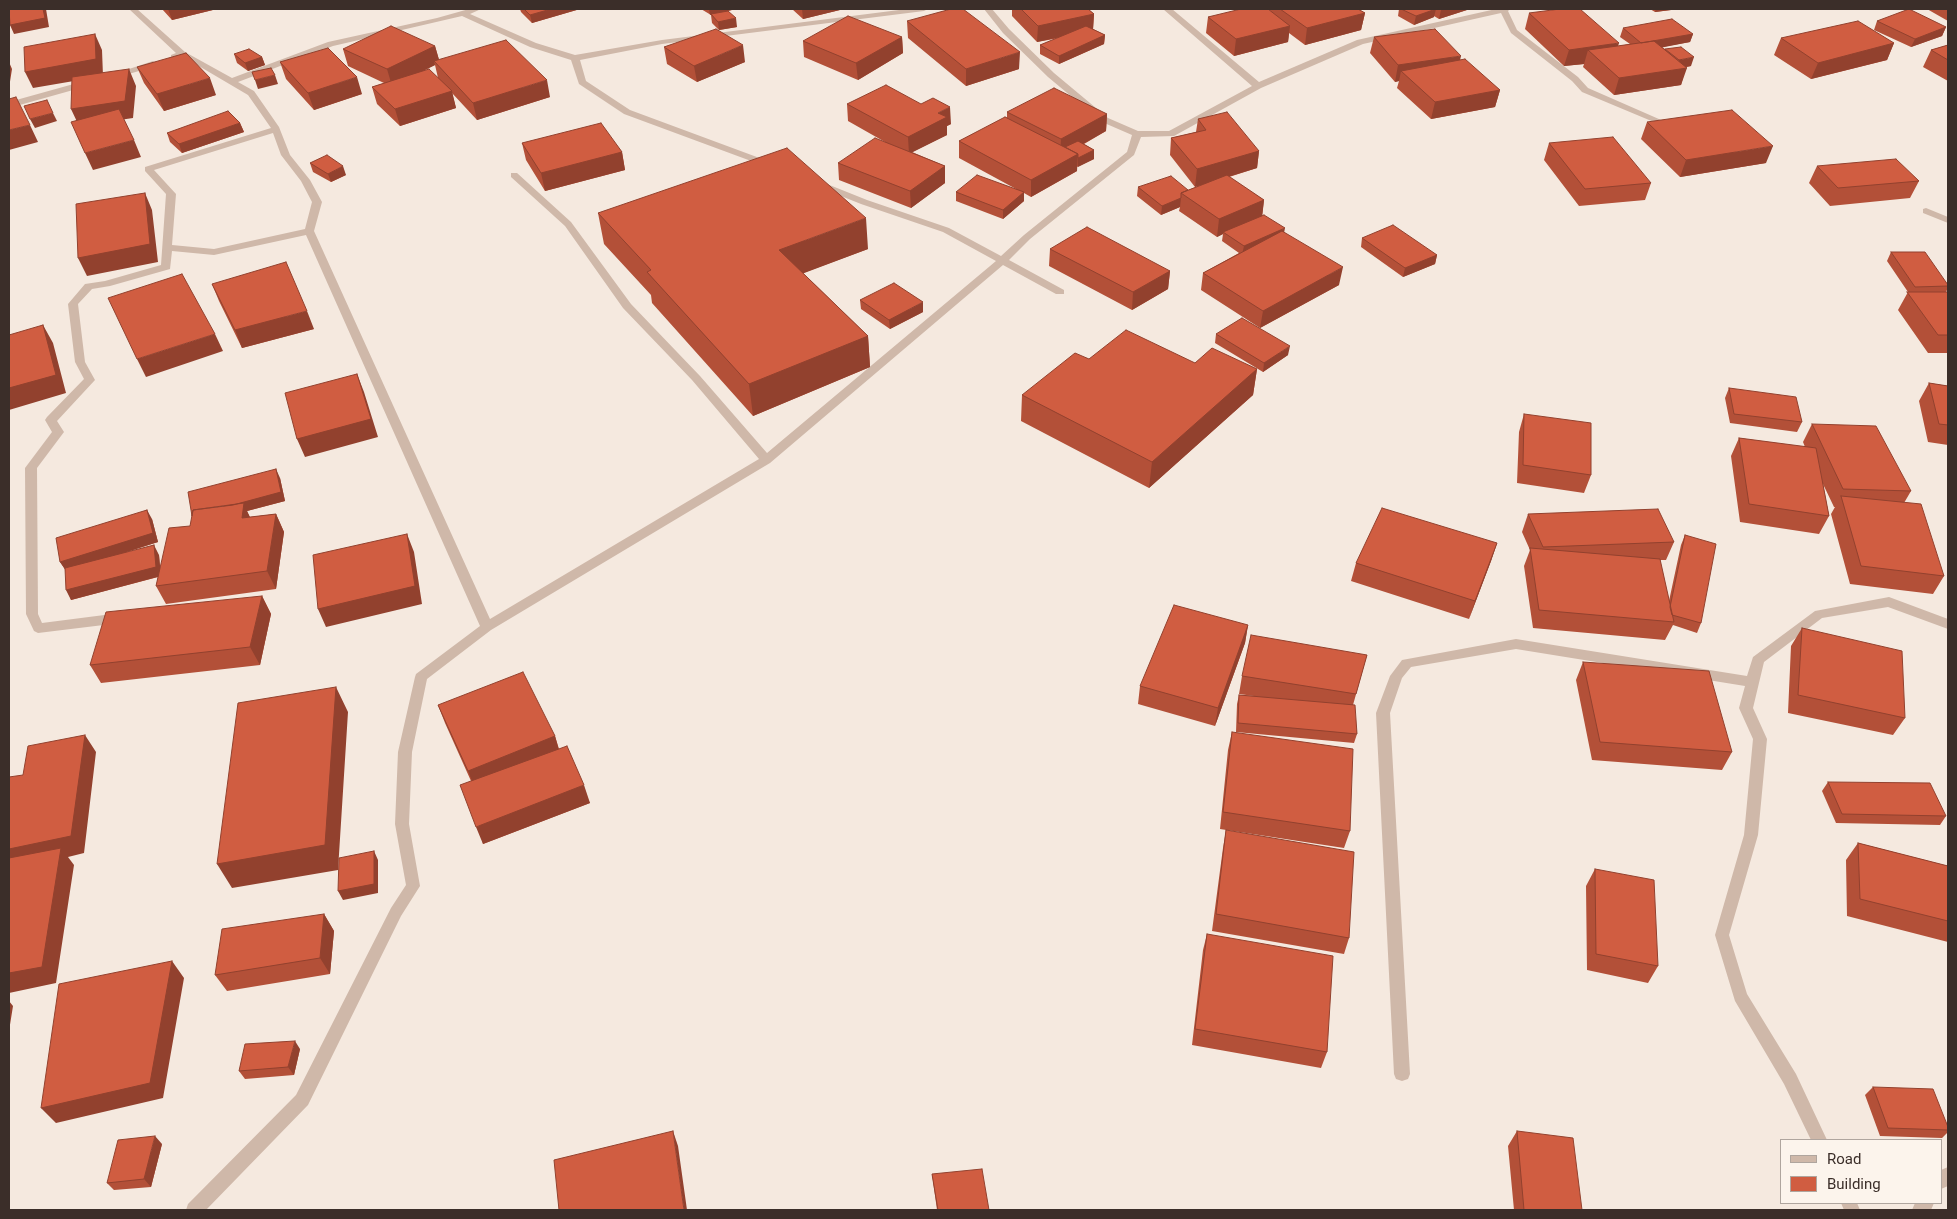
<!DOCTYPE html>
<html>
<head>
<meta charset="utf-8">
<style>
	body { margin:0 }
	#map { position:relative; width:1957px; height:1219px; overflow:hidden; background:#f5e9df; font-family:Roboto,sans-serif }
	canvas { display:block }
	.frame { position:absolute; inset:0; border:10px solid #3b2e29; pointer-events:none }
	.legend { position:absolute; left:1780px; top:1139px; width:162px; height:65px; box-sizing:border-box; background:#fcf4ec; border:1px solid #afa59e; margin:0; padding:6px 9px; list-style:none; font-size:15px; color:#3b2e29 }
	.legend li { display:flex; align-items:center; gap:10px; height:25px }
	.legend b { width:25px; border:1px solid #afa59e }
</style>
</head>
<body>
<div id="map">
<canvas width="1957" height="1219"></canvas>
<div class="frame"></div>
<ul class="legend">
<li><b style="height:6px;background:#cfb8a9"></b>Road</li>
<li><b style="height:14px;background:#d05d41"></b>Building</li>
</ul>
</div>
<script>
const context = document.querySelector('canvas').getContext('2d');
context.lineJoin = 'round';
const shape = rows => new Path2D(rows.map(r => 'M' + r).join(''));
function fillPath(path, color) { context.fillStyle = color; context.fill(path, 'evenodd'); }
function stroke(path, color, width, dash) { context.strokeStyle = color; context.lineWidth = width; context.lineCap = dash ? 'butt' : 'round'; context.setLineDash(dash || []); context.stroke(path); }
const minor = shape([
	[129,9,137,9,185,52,232,78,328,42,437,18,469,9,481,9,470,14,536,43,575,55,662,40,907,9,928,9,924,11,662,44,580,60,586,81,630,110,773,163,773,167,770,168,624,114,579,84,571,60,530,47,462,16,333,46,238,82,254,91,279,127,290,155,310,180,322,202,314,231,490,619,759,459,692,380,623,308,565,226,511,177,511,173,517,173,571,222,631,304,700,376,767,453,996,261,943,232,861,204,816,186,816,182,822,182,867,200,949,228,1001,256,1024,235,1127,152,1132,135,1102,122,1048,77,1003,33,984,9,992,9,1009,29,1054,73,1108,118,1138,131,1169,131,1252,86,1163,9,1172,9,1259,82,1357,40,1496,9,1510,9,1508,11,1517,30,1578,77,1588,88,1668,123,1664,126,1661,125,1582,92,1572,81,1511,33,1501,13,1363,44,1261,88,1174,136,1141,137,1134,155,1030,239,1009,260,1064,290,1064,294,1056,294,1003,265,770,463,491,630,427,679,412,752,409,824,420,886,401,916,308,1105,206,1210,186,1210,188,1204,296,1095,391,908,406,885,395,824,398,752,415,677,416,674,480,626,306,235,214,255,172,251,170,269,110,286,92,289,78,304,85,362,95,380,57,421,64,432,37,468,38,614,42,623,120,613,124,615,126,618,124,621,120,623,38,633,34,631,26,614,25,468,52,432,45,420,47,417,84,379,75,362,68,304,85,284,105,281,161,265,166,194,145,171,145,167,271,128,248,95,192,62,182,57,171,59,171,55,176,53,129,9],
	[273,133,281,155,301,181,312,202,305,229,214,249,172,245,176,194,154,170,273,133],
	[153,61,157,64,156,66,115,78,111,75,153,61],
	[88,80,91,81,91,85,9,108,9,102,88,80],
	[1926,208,1948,217,1948,223,1923,213,1923,209,1926,208],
	[1889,597,1948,619,1948,629,1888,607,1822,618,1764,662,1753,708,1767,739,1758,835,1729,935,1747,994,1796,1074,1827,1140,1811,1140,1784,1084,1735,1001,1715,935,1744,835,1753,739,1739,708,1745,686,1516,649,1411,667,1402,678,1390,713,1410,1074,1408,1079,1402,1081,1396,1079,1394,1074,1376,713,1390,676,1402,660,1516,639,1747,676,1753,657,1815,611,1889,597],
	[1948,1167,1948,1186,1941,1189,1941,1170,1948,1167],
	[1841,1203,1857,1203,1860,1210,1844,1210,1841,1203],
	[1915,1203,1934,1203,1931,1210,1912,1210,1915,1203]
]);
const wall = shape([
	[162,9,217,9,172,20],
	[520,9,580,9,532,23,521,12],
	[701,9,736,9,728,11,737,27,719,30,712,23,711,15],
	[792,9,844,9,803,19],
	[1012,9,1088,9,1094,14,1093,29,1105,35,1104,44,1059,64,1040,54,1040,45,1059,38,1037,42,1012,16],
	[1271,9,1358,9,1365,13,1361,30,1305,45,1289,33,1288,42,1234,56,1206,33,1208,17,1271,10],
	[1399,9,1470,9,1439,19,1434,16,1434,17,1414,25,1398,16],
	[1650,9,1679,9,1655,12],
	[1927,9,1948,9,1948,21],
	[1529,13,1618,46,1630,44,1620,37,1623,28,1693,34,1690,42,1662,47,1691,66,1686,67,1681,85,1614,95,1583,67,1584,64,1564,66,1525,29],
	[907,21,1019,69,966,86,908,38],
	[1877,21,1946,27,1942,36,1911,47,1874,30],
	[902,37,903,53,858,80,804,57,803,41],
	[1374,37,1461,60,1500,90,1495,107,1431,119,1397,88,1399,81,1395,82,1370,53],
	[1781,38,1894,43,1887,60,1811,79,1774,55],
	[1948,45,1948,81,1923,67,1931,50],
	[435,46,439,60,550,97,477,120,452,93,456,108,400,126,377,104,372,87,384,83,348,66,343,49],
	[435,65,438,78,425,70],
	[664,47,745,62,697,82,667,64],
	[234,54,262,57,265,65,248,71,237,63],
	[280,62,362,94,314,110,286,79],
	[137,67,216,95,164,111,144,83],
	[847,104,951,124,947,126,947,135,912,152,945,166,945,183,911,208,839,180,838,163,885,142,848,121],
	[1007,112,1107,114,1106,131,1084,144,1094,150,1094,159,1077,167,1077,171,1031,197,1024,193,1024,201,1003,219,956,201,956,192,1016,189,959,158,959,141,1007,117],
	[1198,119,1259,151,1257,168,1229,177,1264,200,1262,216,1284,232,1339,285,1260,328,1201,290,1203,273,1239,253,1222,241,1223,234,1217,237,1179,211,1180,207,1161,215,1137,196,1138,187,1188,190,1204,184,1195,187,1170,155,1171,138,1196,132],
	[1647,122,1766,163,1680,177,1641,139],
	[240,123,244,132,182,153,170,142,167,133],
	[522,143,622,152,625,170,545,191,526,160],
	[1549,143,1651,183,1645,200,1579,206,1544,160],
	[310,163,346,175,331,182,313,172],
	[1817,166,1919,181,1910,198,1830,206,1809,183],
	[598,213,868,249,803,273,868,336,870,367,753,416,652,303,651,295,604,244],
	[1362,238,1437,255,1435,264,1403,277,1361,247],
	[1050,249,1170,271,1168,289,1132,310,1049,266],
	[1891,252,1948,285,1948,288,1946,292,1948,292,1948,353,1928,353,1898,310,1908,292,1887,261],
	[212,284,314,329,242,348,219,301],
	[860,300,923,312,890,329,861,309],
	[1216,334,1288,355,1263,372,1215,343],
	[1089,359,1195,363,1257,369,1253,395,1149,488,1021,421,1022,395],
	[1929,383,1948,386,1948,445,1928,442,1919,401],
	[1729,388,1802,422,1797,432,1730,423,1725,398],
	[1524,414,1591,475,1584,493,1517,483,1519,432],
	[1812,424,1911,491,1904,503,1944,576,1933,594,1850,584,1831,514,1835,507,1834,507,1823,484,1829,516,1819,534,1740,522,1731,456,1739,438,1805,447,1803,442],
	[280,478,285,501,247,511,250,517,276,514,284,532,276,589,166,604,156,586,158,577,71,600,65,569,60,562,152,519,158,542,127,552,159,555,160,568,190,526],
	[1528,514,1674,542,1666,560,1660,560,1669,601,1681,545,1685,535,1701,623,1697,633,1673,625,1665,640,1533,628,1524,566,1530,550,1522,532],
	[1497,543,1491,561,1469,619,1351,581,1356,563],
	[262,596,271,614,260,665,101,683,90,665],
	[1248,625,1245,643,1215,726,1138,704,1140,686],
	[1802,628,1905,718,1893,735,1788,713,1791,646],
	[1367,655,1353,705,1357,734,1354,743,1236,732,1237,704,1239,695,1254,696,1239,694,1242,676],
	[1583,662,1732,752,1722,770,1592,760,1576,680],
	[438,705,555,736,559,749,590,803,483,844,471,781,445,723],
	[1232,732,1350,831,1344,848,1220,829,1228,750],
	[1828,782,1946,816,1940,825,1836,823,1822,791],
	[1226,830,1349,938,1344,954,1212,931,1223,848],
	[1858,843,1948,866,1948,942,1847,916,1846,860],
	[1595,869,1658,966,1648,983,1587,970,1586,886],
	[324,914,334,931,330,974,227,991,215,975],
	[1207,934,1327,1052,1321,1068,1192,1045,1203,950],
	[300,1049,294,1075,245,1079,239,1071],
	[1873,1087,1948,1127,1948,1132,1942,1138,1880,1136,1865,1095],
	[1517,1131,1582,1210,1514,1210,1508,1146],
	[162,1144,151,1187,114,1190,107,1183],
	[932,1174,989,1210,937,1210]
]);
const shadedWall = shape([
	[43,9,46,9,49,27,14,34,10,25],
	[168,9,217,9,172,20],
	[551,9,580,9,532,23,530,15],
	[709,9,736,9,710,15],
	[802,9,844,9,803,19],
	[1436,9,1434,17,1414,25,1416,16],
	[1445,9,1470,9,1439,19,1441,10],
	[1656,9,1679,9,1655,12],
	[1365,13,1361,30,1305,45,1307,28],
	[1094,14,1093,30,1037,42,1038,26],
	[736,18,737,27,719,30,718,22],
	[1290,26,1288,42,1234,56,1236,39],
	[1946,27,1942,36,1911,47,1915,39],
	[95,34,102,50,103,76,33,88,25,72],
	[1693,34,1690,42,1639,52,1642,43],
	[1105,35,1104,44,1059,64,1059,56],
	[902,37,903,53,858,80,856,63],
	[1619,43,1614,59,1588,50,1584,64,1564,66,1569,50],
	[1894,43,1887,60,1811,79,1818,63],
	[743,45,745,62,697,82,694,66],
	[435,46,440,63,434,61,435,65,392,86,387,69],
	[1020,52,1019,69,966,86,966,69],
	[1461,56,1457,73,1401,71,1399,81,1395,82,1398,65],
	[262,57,265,65,248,71,245,63],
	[1694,57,1691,66,1676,69,1679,60],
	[9,62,12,69,9,88],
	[1687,68,1681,85,1614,95,1619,78],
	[129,69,136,86,133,118,79,126,71,109],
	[275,75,278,84,258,89,255,80],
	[357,77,362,94,314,110,308,93],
	[210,78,216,95,164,111,157,94],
	[547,80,550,97,477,120,473,103],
	[1500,90,1495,107,1431,119,1435,102],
	[452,91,456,108,400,126,395,109],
	[950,107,951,124,947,126,947,135,909,154,908,137,938,113],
	[53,113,57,121,35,128,30,119],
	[1107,114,1106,131,1060,157,1061,139],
	[240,123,244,132,182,153,179,144],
	[30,125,38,142,9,150,9,130],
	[134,140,141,157,93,170,85,153],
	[1773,146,1766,163,1680,177,1686,160],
	[1094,150,1094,159,1078,167,1078,158],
	[1259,151,1257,168,1195,187,1197,169],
	[622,152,625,170,545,191,541,173],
	[1078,154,1077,171,1031,197,1031,180],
	[343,166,346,175,331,182,328,174],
	[945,166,945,183,911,208,910,191],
	[1024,192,1024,201,1003,219,1003,210],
	[145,193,152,210,158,262,87,276,78,258],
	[1181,198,1180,207,1161,215,1162,206],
	[1264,200,1262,218,1223,232,1223,234,1217,237,1219,219],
	[866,218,868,249,783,281,779,250],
	[1285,228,1283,238,1242,255,1244,246],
	[1437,255,1435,264,1403,277,1405,268],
	[1343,267,1339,285,1260,328,1263,311],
	[1170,271,1168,289,1132,310,1133,292],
	[923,302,923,312,890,329,889,320],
	[307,311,314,329,242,348,235,330],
	[43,325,53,343,66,393,9,410,9,388],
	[215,334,223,351,146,377,137,359],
	[868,336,870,367,753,416,749,384],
	[1290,346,1288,355,1263,372,1264,363],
	[1257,369,1253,395,1149,488,1152,462],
	[357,374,364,392,378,437,305,457,297,439],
	[276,469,280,478,285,501,247,511,252,522,242,518,197,525],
	[147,510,152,519,158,542,66,571,60,562],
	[276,514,284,532,276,589,267,571],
	[407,534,414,552,422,604,326,627,318,609],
	[1497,543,1491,561,1469,619,1475,601],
	[154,545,159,555,161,576,71,600,66,590],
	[262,596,271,614,260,665,250,647],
	[1248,625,1245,643,1215,726,1218,708],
	[336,687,348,712,338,870,232,888,217,864],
	[85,735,96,752,84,853,68,857,74,865,56,983,9,993,9,849],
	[555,736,560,754,475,789,468,771],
	[584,785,590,803,483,844,476,827],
	[374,851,378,860,378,893,343,900,338,891],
	[324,914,334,931,330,974,320,958],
	[172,961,184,978,163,1098,56,1123,41,1108],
	[9,1001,13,1006,9,1031],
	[295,1041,300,1049,294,1075,288,1067],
	[673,1131,678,1146,687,1210,684,1210],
	[155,1136,162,1144,151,1187,144,1179]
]);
const building = shape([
	[9,9,43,9,45,18,10,25,9,9],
	[524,9,551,9,530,15,524,9],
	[951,9,963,9,1020,52,966,69,907,21,951,9],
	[1021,9,1088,9,1094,14,1038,26,1021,9],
	[1241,9,1268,9,1290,26,1236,39,1208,17,1241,9],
	[1280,9,1358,9,1365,13,1307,28,1280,9],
	[1401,9,1436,9,1416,16,1401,9],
	[1560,9,1580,9,1619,43,1569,50,1529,13,1560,9],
	[1909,9,1946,27,1915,39,1877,21,1909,9],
	[728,11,736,18,718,22,711,14,728,11],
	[848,16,902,37,856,63,803,41,848,16],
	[1672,19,1693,34,1641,43,1623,28,1672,19],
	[1858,21,1894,43,1818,63,1781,38,1858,21],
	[391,26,435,46,387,69,343,49,391,26],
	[1086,26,1105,35,1059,56,1040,45,1086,26],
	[716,29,743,45,694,66,664,47,716,29],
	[1435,29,1461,56,1398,65,1374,37,1435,29],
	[95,34,96,59,25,72,24,47,95,34],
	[506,40,547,80,473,103,434,61,506,40],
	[1654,41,1687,68,1619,78,1588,50,1654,41],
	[1948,45,1948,60,1931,50,1948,45],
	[1681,47,1694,57,1679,60,1665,49,1681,47],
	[328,48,357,77,308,93,280,62,328,48],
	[249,49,262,57,245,63,234,54,249,49],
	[186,53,210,78,157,94,137,67,186,53],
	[1465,59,1500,90,1435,102,1401,71,1465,59],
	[271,68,275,75,255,80,252,72,271,68],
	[129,69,125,101,71,109,72,77,129,69],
	[429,69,452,91,395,109,372,87,429,69],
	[886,85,921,104,933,98,950,107,938,113,947,117,908,137,847,104,886,85],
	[1054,88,1107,114,1061,139,1007,112,1054,88],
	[16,97,30,125,9,130,9,99,16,97],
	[47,100,53,113,30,119,24,106,47,100],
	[119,109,134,140,85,153,71,122,119,109],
	[1732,110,1773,146,1686,160,1647,122,1732,110],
	[228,111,240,123,179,144,167,133,228,111],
	[1227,112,1259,151,1197,169,1171,138,1206,130,1198,119,1227,112],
	[1005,117,1078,154,1031,180,959,141,1005,117],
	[601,123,622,152,541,173,522,143,601,123],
	[1613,137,1651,183,1585,189,1549,143,1613,137],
	[875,138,945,166,910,191,838,163,875,138],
	[1078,141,1094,150,1078,158,1078,154,1065,147,1078,141],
	[787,148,866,218,779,250,868,336,749,384,647,272,651,270,598,213,787,148],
	[327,155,343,166,328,174,310,163,327,155],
	[1896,159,1919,181,1838,188,1817,166,1896,159],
	[977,175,1024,192,1003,210,956,192,977,175],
	[1227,175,1264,200,1219,219,1181,193,1227,175],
	[1171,176,1188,190,1181,193,1181,198,1162,206,1138,187,1171,176],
	[145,193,150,244,78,258,76,204,145,193],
	[1264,215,1285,228,1244,246,1223,232,1264,215],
	[1393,225,1437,255,1405,268,1362,238,1393,225],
	[1087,227,1170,271,1133,292,1050,249,1087,227],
	[1282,231,1343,267,1263,311,1203,273,1282,231],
	[1891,252,1925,252,1948,285,1948,286,1915,287,1891,252],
	[286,262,307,311,235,330,212,284,286,262],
	[182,274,215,334,137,359,108,298,182,274],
	[894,283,923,302,889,320,860,300,894,283],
	[1907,292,1948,292,1948,335,1938,335,1907,292],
	[1242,318,1290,346,1264,363,1216,334,1242,318],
	[43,325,56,375,9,388,9,335,43,325],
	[1126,330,1195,363,1212,348,1257,369,1152,462,1022,395,1075,353,1089,359,1126,330],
	[357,374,371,419,297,439,285,393,357,374],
	[1929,383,1948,386,1948,425,1939,424,1929,383],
	[1729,388,1796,397,1802,422,1734,414,1729,388],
	[1524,414,1591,423,1591,475,1523,465,1524,414],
	[1812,424,1876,426,1911,491,1843,489,1812,424],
	[1739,438,1816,448,1829,516,1749,504,1739,438],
	[276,469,281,492,233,505,193,510,192,516,188,492,276,469],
	[1841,496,1921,504,1944,576,1861,566,1841,496],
	[244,503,242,518,276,514,267,571,156,586,169,528,190,526,193,510,244,503],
	[1382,508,1497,543,1475,601,1356,563,1382,508],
	[1658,509,1674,542,1543,547,1528,514,1658,509],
	[147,510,153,533,60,562,56,538,147,510],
	[407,534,415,586,318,609,313,555,407,534],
	[1685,535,1716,544,1701,623,1672,615,1670,607,1685,535],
	[154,545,156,567,66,590,65,568,154,545],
	[1530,548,1660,559,1674,622,1539,610,1530,548],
	[262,596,250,647,90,665,106,612,262,596],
	[1174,605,1248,625,1218,708,1140,686,1174,605],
	[1802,628,1902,651,1905,718,1798,695,1802,628],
	[1251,635,1367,655,1356,694,1242,676,1251,635],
	[1583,662,1709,671,1732,752,1600,742,1583,662],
	[523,672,555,736,468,771,438,705,523,672],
	[336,687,325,845,217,864,238,703,336,687],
	[1239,695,1355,705,1357,734,1238,723,1239,695],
	[1232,732,1353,749,1350,831,1223,812,1232,732],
	[85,735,71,836,9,849,9,777,23,775,28,746,85,735],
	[567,746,584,785,476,827,460,785,567,746],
	[1828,782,1930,783,1946,816,1842,814,1828,782],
	[1226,830,1354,852,1349,938,1216,914,1226,830],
	[1858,843,1948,866,1948,921,1860,899,1858,843],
	[61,848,42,967,9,973,9,858,61,848],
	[374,851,374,884,338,891,339,858,374,851],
	[1595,869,1654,880,1658,966,1596,954,1595,869],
	[324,914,320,958,215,975,222,929,324,914],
	[1207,934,1333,956,1327,1052,1195,1029,1207,934],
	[172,961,150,1083,41,1108,59,984,172,961],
	[295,1041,288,1067,239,1071,245,1044,295,1041],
	[1873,1087,1933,1089,1948,1127,1948,1130,1888,1128,1873,1087],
	[673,1131,684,1210,559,1210,554,1160,673,1131],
	[1517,1131,1573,1138,1582,1210,1524,1210,1517,1131],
	[155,1136,144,1179,107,1183,118,1140,155,1136],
	[982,1169,989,1210,938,1210,932,1174,982,1169]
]);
fillPath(minor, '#cfb8a9');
fillPath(wall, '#b35038');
fillPath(shadedWall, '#92412e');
fillPath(building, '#d05d41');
stroke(building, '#92412e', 1);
</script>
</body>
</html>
